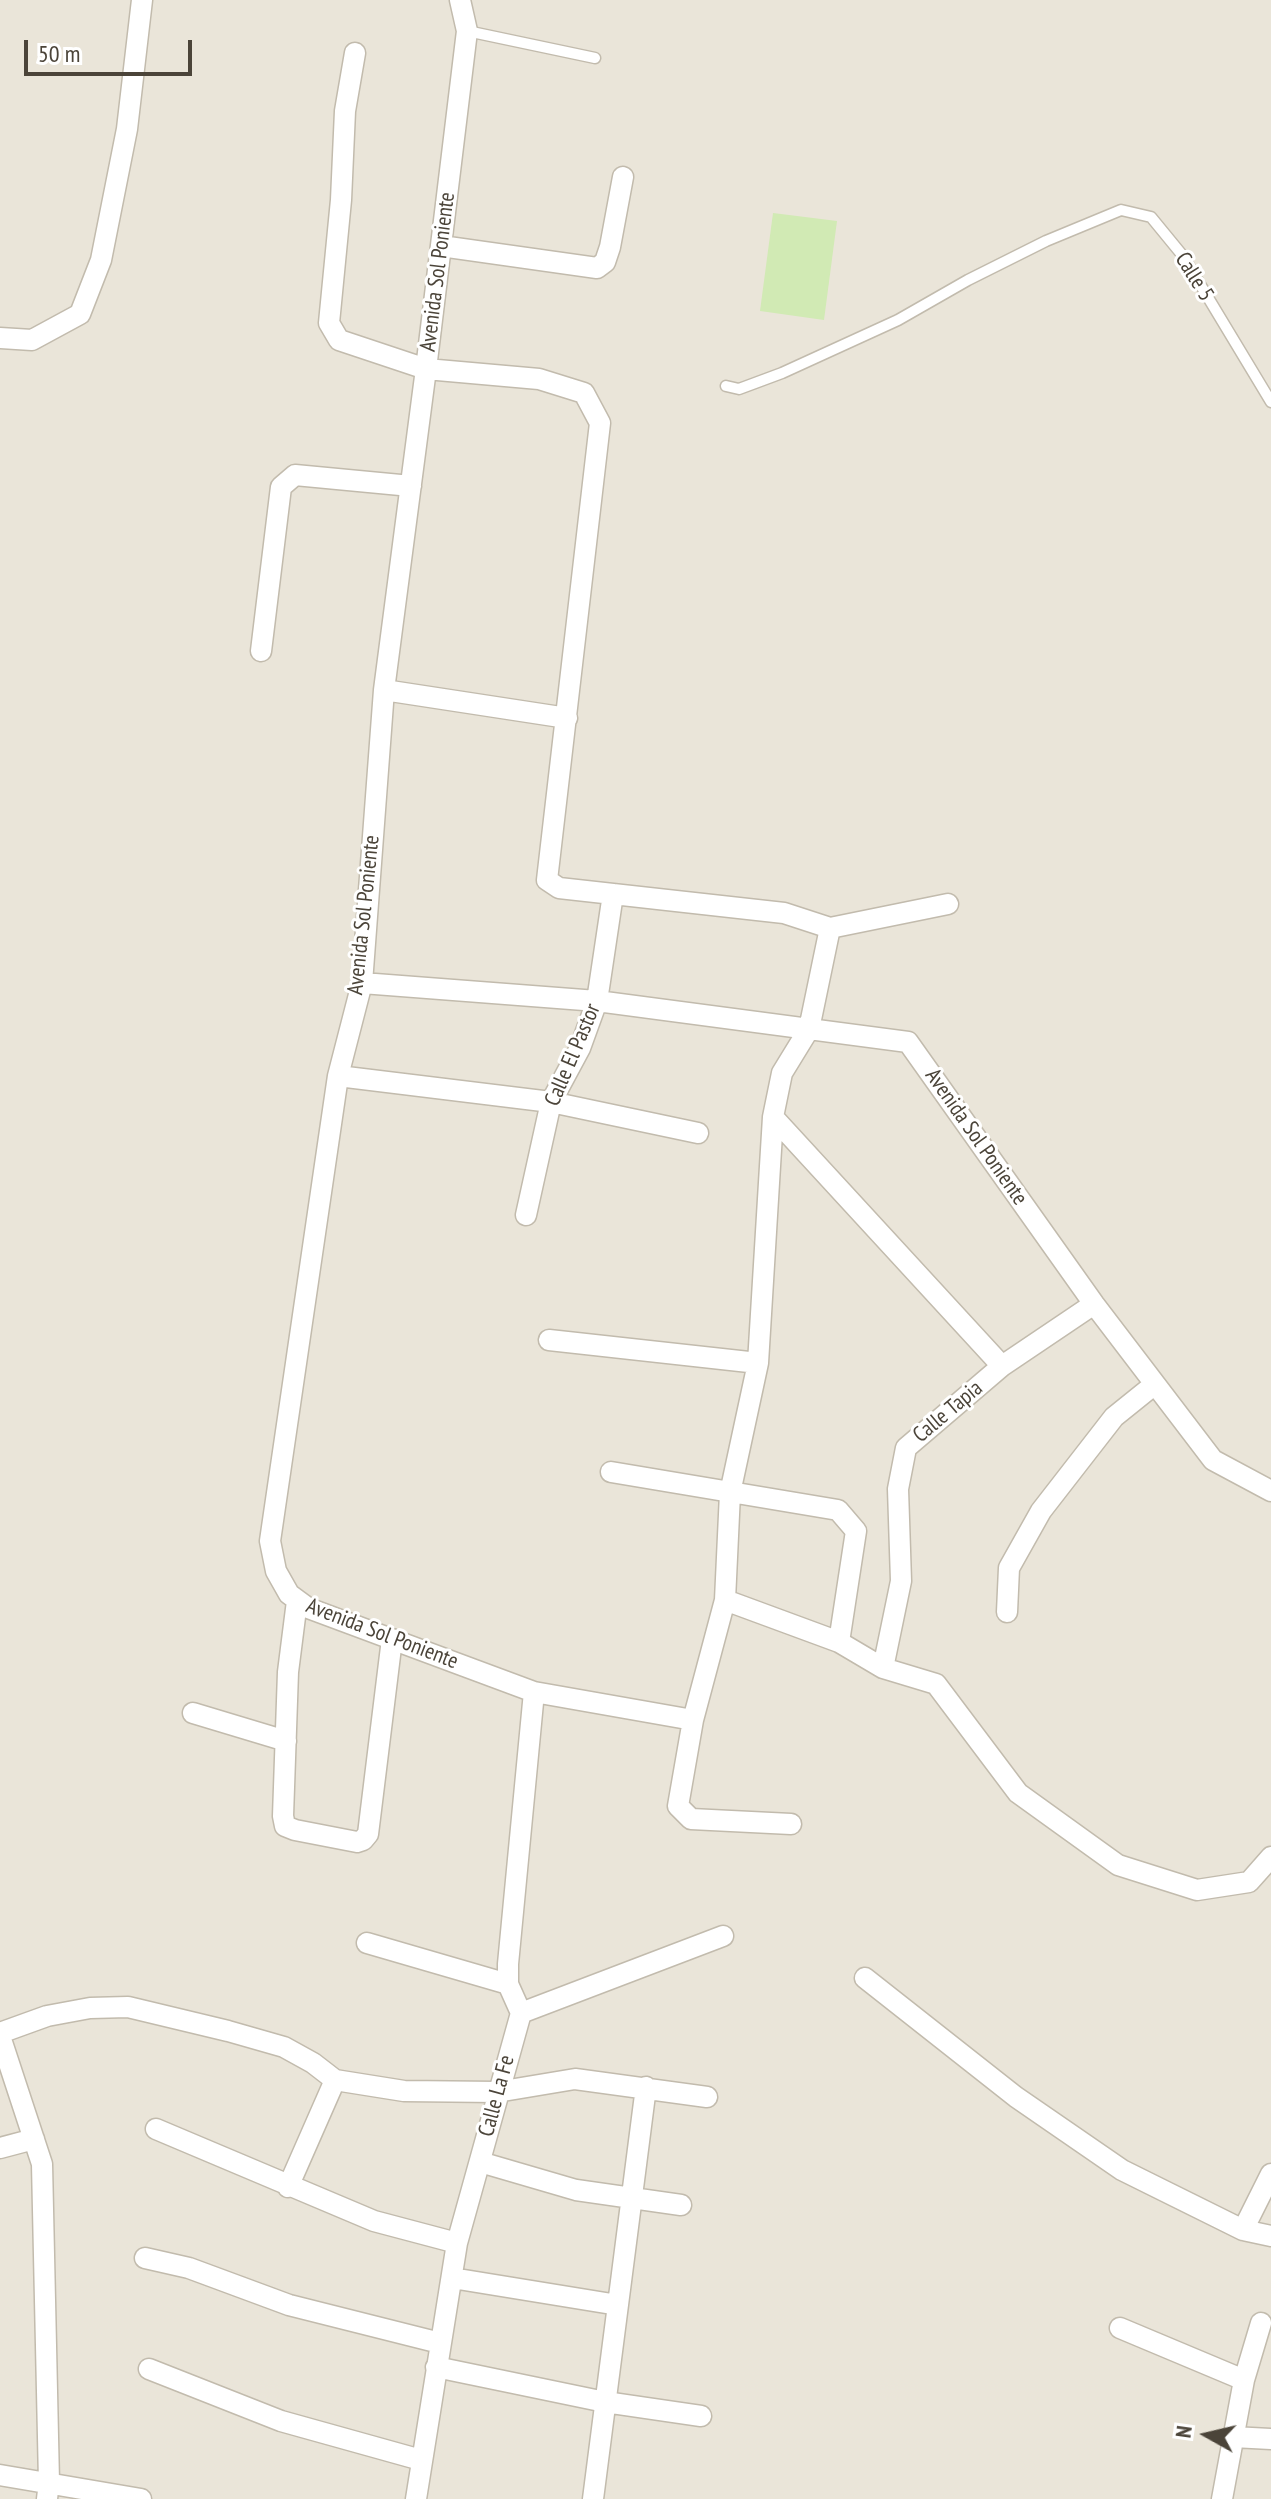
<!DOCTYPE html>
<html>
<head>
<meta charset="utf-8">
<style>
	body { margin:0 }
	#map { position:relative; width:1271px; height:2499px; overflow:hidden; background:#f6f3eb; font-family:"PT Sans Narrow",sans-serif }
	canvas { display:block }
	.north { position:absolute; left:1167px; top:2395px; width:80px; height:80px; -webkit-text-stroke:6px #fff; paint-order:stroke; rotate:278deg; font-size:22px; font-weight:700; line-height:32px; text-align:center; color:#4b4439 }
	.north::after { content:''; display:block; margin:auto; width:28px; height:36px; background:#4b4439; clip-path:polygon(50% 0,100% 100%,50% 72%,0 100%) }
	.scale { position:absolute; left:24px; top:40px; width:168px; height:36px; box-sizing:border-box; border:4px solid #4b4439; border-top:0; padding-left:10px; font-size:24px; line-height:28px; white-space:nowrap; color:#4b4439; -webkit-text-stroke:6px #fff; paint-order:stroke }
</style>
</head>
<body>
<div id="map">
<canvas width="1271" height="2499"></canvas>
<div class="north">N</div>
<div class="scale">50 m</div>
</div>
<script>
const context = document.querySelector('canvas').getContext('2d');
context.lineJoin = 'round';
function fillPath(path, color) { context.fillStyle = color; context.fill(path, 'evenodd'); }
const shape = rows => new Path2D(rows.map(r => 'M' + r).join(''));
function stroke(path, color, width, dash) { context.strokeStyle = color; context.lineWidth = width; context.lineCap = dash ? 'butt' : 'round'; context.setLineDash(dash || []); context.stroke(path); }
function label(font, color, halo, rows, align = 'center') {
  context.font = font + ' "PT Sans Narrow",sans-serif'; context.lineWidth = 6; context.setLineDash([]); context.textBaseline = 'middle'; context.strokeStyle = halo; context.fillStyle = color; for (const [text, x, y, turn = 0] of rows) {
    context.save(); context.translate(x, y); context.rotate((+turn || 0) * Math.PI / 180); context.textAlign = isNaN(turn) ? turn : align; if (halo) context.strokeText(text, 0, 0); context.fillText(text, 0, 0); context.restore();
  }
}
const residential = shape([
	[0,0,1271,0,1271,2499,0,2499]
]);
const green = shape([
	[773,213,837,221,824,320,760,311]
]);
const service = shape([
	[467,31,595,58],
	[726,386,739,389,782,373,898,320,968,280,1046,241,1121,210,1151,217,1183,256,1271,402]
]);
const minor = shape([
	[460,0,467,31,426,369,384,690,362,983,338,1076,270,1541,276,1571,289,1594,308,1608,534,1692,693,1720,725,1600,730,1493,758,1363,773,1117,782,1073,809,1029,908,1042,1094,1304,1213,1460,1271,1491],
	[355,53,345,111,341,200,329,323,339,340,426,369,539,379,584,393,600,423,547,880,559,888,784,913,830,928,948,904],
	[441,246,597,268,605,262,610,247,623,177],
	[0,338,32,340,80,314,101,260,127,129,142,0],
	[261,651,281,487,295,475,411,486],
	[384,690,567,718],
	[362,983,597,1001,809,1029,830,928],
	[338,1076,551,1102,698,1133],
	[773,1117,1002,1366],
	[526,1215,551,1102,580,1048,597,1001,613,894],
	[549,1340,758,1363],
	[611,1472,838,1510,856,1531,839,1642],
	[725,1600,839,1642,883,1668,936,1684,1018,1793,1118,1865,1197,1890,1249,1882,1271,1857],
	[297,1601,288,1672,283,1816,285,1826,295,1830,357,1842,363,1840,368,1834,392,1639],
	[1007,1612,1009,1568,1041,1511,1114,1417,1155,1384],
	[883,1668,901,1581,898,1489,906,1448,1002,1366,1094,1304],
	[193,1713,286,1741],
	[693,1720,678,1806,691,1819,791,1824],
	[367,1943,508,1984],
	[865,1978,1016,2097,1122,2170,1243,2230,1271,2174],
	[521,2013,723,1936],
	[0,2033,47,2016,90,2008,128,2007,228,2031,284,2047,313,2063,335,2080,404,2091,497,2092,575,2079,707,2097],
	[0,2036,42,2164,49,2482,47,2499],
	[156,2129,374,2221,457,2243],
	[0,2148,34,2139],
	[480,2162,576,2190,681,2205],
	[288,2187,335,2080],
	[1243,2230,1271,2236],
	[145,2258,189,2268,289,2305,440,2343],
	[452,2278,618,2305],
	[1120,2328,1244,2380],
	[436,2367,605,2402,701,2416],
	[149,2369,281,2421,421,2460],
	[1233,2437,1271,2439],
	[0,2475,141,2499],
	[416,2499,457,2243,521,2013,508,1984,508,1964,534,1692],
	[593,2499,646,2087],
	[1222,2499,1244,2380,1261,2323]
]);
const streetNames = [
	["Avenida Sol Poniente",438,272,-83],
	["Calle 5",1194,277,58],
	["Avenida Sol Poniente",364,915,-84],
	["Calle El Pastor",573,1055,-67],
	["Avenida Sol Poniente",976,1137,55],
	["Calle Tapia",948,1412,-40],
	["Avenida Sol Poniente",382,1634,21],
	["Calle La Fe",497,2096,-75]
];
fillPath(residential, '#eae5d9');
fillPath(green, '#d1eab4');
stroke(service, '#c2bbad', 13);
stroke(minor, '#c2bbad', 23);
stroke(service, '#fff', 10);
stroke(minor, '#fff', 20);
label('22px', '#4b4439', '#fff', streetNames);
</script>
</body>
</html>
